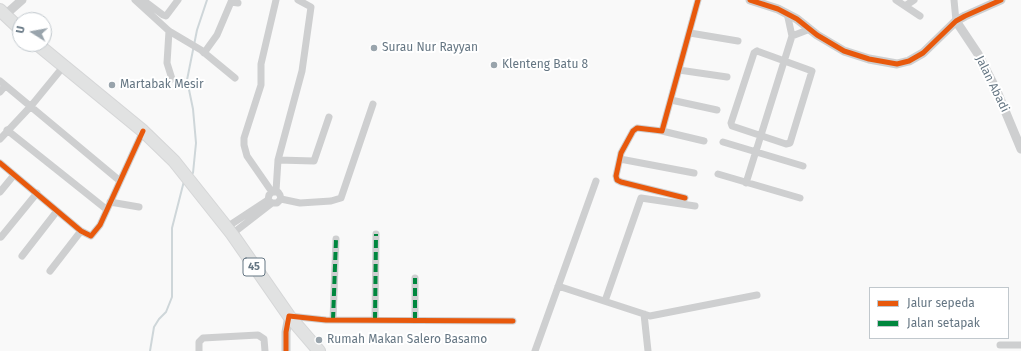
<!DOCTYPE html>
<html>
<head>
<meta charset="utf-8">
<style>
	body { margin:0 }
	#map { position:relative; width:1021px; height:351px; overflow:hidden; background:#f9f9f9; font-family:"Fira Sans",sans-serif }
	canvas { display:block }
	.legend { position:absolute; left:869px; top:287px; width:140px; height:52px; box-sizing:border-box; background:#fff; border:1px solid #c1c8cd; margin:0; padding:5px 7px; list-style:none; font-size:12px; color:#657683 }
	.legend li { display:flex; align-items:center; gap:8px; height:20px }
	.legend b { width:20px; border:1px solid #c1c8cd }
	.north { position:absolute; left:12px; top:12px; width:40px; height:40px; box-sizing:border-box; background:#fff; border:1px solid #c1c8cd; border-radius:50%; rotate:281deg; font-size:11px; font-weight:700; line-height:16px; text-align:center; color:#657683 }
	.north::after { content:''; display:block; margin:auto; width:14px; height:18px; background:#99a4ac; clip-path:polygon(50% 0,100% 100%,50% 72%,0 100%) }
</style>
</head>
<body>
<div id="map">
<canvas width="1021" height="351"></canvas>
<ul class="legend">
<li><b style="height:5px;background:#e8590c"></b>Jalur sepeda</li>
<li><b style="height:5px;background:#00873e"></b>Jalan setapak</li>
</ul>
<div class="north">U</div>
</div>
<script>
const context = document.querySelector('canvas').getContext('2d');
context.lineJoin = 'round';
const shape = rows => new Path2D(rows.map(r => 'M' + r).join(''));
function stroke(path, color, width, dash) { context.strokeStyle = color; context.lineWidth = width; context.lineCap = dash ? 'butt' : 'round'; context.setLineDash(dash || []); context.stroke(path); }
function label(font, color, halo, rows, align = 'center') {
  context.font = font + ' "Fira Sans",sans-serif'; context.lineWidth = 4; context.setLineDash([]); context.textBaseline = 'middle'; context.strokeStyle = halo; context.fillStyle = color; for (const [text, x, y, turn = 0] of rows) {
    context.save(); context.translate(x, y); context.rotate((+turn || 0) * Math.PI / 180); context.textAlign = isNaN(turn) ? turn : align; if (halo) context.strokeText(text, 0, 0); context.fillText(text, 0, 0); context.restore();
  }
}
const stream = shape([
	[190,175,193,173,196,143,193,109,187,80,197,30,207,0],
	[150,351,154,327,159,319,166,312,172,297,172,228,184,181]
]);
const minor = shape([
	[135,0,169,31,201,50,235,78],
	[143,0,163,15,166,16,178,0],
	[896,0,920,16],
	[954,0,956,21],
	[905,6,914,0],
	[169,31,167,63,172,79],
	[690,33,738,41],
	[792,36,810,29],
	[757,51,812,71,790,143,786,144,732,126,731,123,754,53,757,51],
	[204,53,217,35,231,2,238,3],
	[679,70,727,77],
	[0,81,120,181],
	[0,92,5,86],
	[671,100,717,110],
	[7,130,106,209],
	[662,131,704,141],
	[0,139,31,106,63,67],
	[723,142,803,166],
	[620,159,694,173],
	[278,160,314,161,329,117],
	[0,163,81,231,91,236,100,225,143,131],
	[718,174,800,198],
	[746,183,792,36,787,13],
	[276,191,278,160,302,71,311,7,298,0],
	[0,192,14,175],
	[272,192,247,156,244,145,244,138,261,85,261,64,276,0],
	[685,198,621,182,617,180,616,176,621,153,633,131,637,128,662,131,698,0],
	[281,199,300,203,331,201,341,198,373,104],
	[110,202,139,207],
	[227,227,268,200,269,195,272,192,278,192,280,195,281,199,277,203,272,203,268,200],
	[232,234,272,203],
	[1,237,37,193],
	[22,256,57,211],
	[50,271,81,231],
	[558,286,650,316,757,295],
	[605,301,641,198,695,206],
	[644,314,648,351],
	[289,316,326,320,513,321],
	[333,320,336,239],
	[375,320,376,234],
	[415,320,415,278],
	[1000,345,1021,345],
	[199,351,199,342,203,338,258,335,264,339,265,351],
	[535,351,596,181]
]);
const tertiary = shape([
	[750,0,778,9,797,19,817,35,844,51,869,59,897,64,909,61,923,53,956,21,965,16,1001,0],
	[5,15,22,0],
	[956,21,978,54,996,89,1021,149],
	[286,351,286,332,289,316]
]);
const primary = shape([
	[0,10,20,29],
	[37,44,143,131,174,161,232,234,289,316,319,351]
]);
const quiet = shape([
	[333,320,336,239],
	[375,320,376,234],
	[415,320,415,278]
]);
const cycleway = shape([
	[750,0,778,9,797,19,817,35,844,51,869,59,897,64,909,61,923,53,956,21,965,16,1001,0],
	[0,163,81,231,91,236,100,225,143,131],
	[685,198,621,182,617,180,616,176,621,153,633,131,637,128,662,131,698,0],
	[286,351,286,332,289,316,326,320,513,321]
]);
const markers = [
	[374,48,4,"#99a4ac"],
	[494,65,4,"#99a4ac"],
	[112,85,4,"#99a4ac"],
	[319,340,4,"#99a4ac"]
];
const shields = [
	[254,267,22]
];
const shieldNames = [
	["45",254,267]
];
const poiNames = [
	["Surau Nur Rayyan",382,48],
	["Klenteng Batu 8",502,65],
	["Martabak Mesir",120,85],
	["Rumah Makan Salero Basamo",327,340]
];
const streetNames = [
	["Jalan Abadi",992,84,64]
];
stroke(stream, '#ced6d9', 2);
stroke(primary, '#d5d6d7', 14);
stroke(minor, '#cecfd0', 7);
stroke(tertiary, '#cecfd0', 9);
stroke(primary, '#e1e2e2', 12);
stroke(quiet, '#00873e', 4, [8, 4]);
stroke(cycleway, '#e8590c', 5);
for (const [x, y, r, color] of markers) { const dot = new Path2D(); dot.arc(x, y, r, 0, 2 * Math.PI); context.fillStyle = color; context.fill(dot); stroke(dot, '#fff', 1.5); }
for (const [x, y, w] of shields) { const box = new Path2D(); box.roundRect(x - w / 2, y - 9, w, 18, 3); context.fillStyle = '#fff'; context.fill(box); stroke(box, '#657683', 1); }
label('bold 11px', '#657683', null, shieldNames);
label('12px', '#657683', '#fff', poiNames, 'left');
label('12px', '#657683', '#fff', streetNames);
</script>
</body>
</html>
